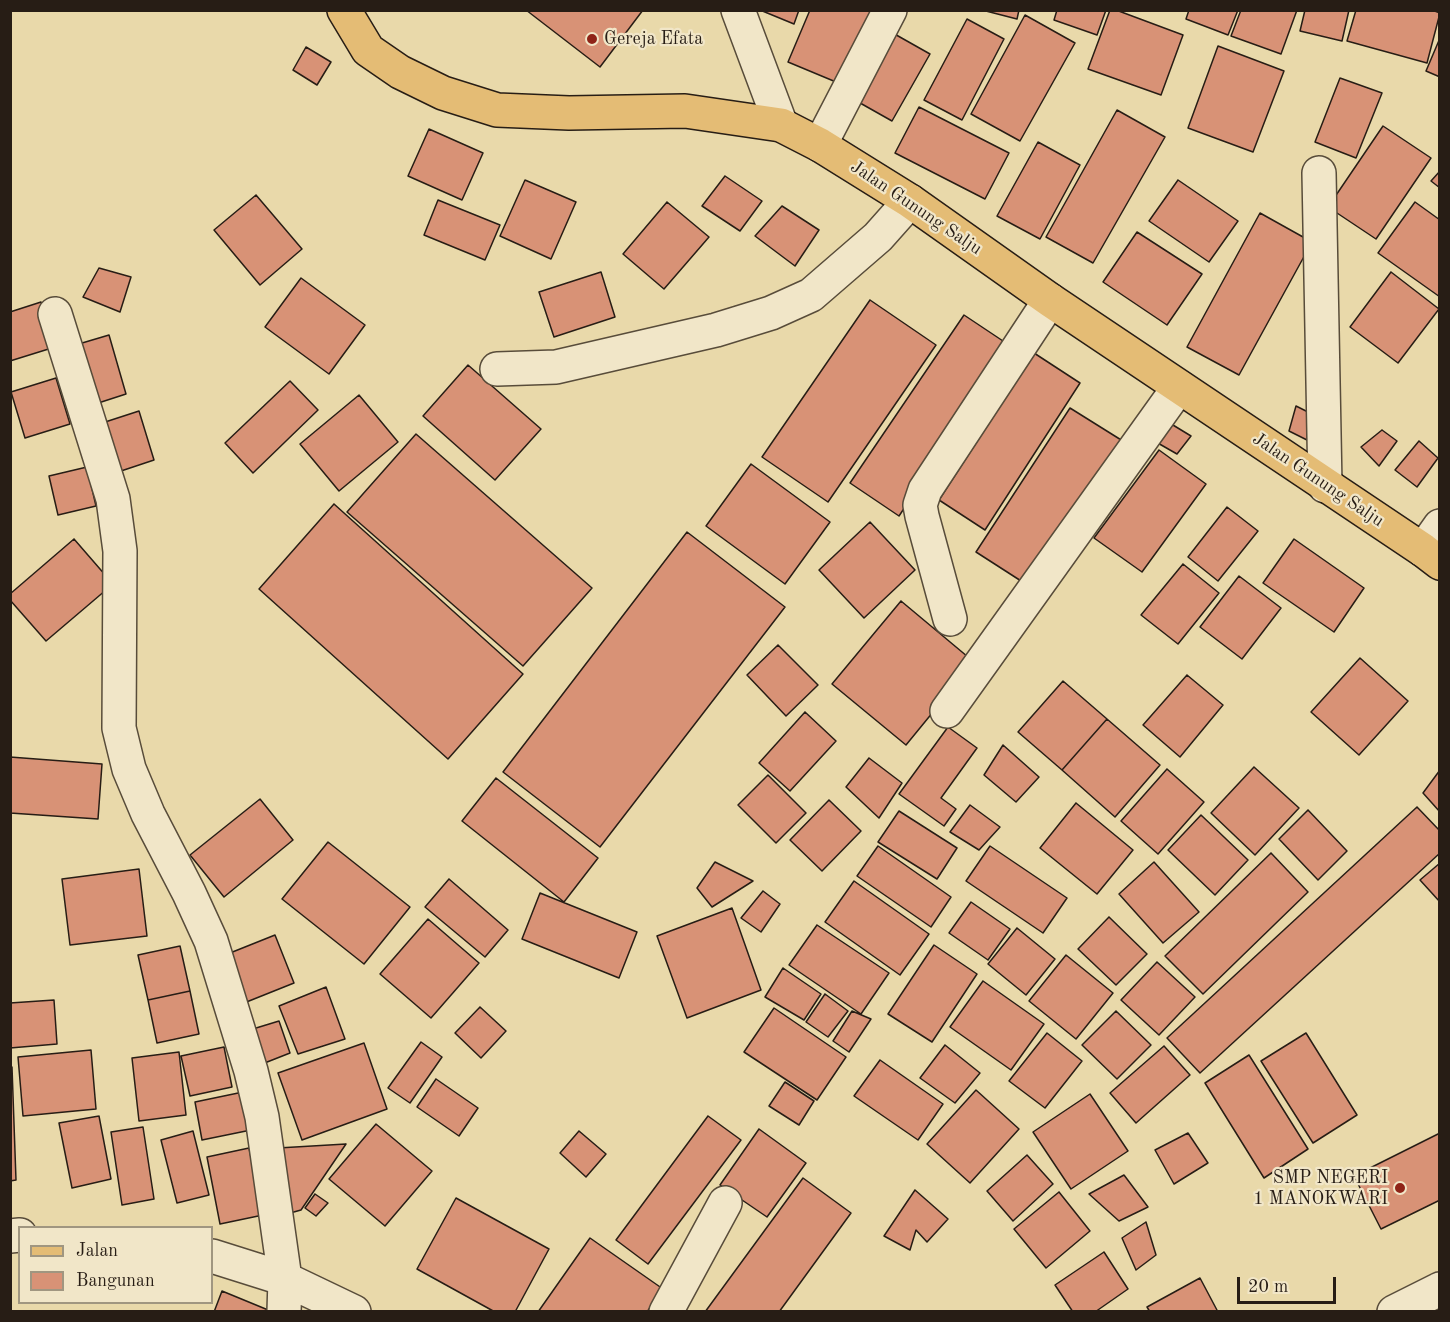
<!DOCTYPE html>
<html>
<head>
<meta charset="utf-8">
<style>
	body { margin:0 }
	#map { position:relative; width:1450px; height:1322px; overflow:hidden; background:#e9d9aa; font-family:"Old Standard TT",serif }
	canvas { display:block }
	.frame { position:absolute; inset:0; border:12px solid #271d15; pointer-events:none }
	.legend { position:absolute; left:18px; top:1226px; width:195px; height:78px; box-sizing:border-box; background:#f1e6c8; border:2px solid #a09680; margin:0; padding:8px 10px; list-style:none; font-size:18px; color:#271d15 }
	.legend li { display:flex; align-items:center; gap:12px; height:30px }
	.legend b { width:30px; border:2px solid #a09680 }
	.scale { position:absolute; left:1237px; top:1277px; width:99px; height:27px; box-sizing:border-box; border:3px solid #271d15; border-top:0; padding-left:8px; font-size:18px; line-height:21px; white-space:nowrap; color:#271d15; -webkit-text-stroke:4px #f1e6c8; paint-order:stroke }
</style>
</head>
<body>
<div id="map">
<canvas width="1450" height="1322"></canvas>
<div class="frame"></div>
<ul class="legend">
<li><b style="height:8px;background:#e4bc75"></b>Jalan</li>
<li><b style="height:16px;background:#d89276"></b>Bangunan</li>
</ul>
<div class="scale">20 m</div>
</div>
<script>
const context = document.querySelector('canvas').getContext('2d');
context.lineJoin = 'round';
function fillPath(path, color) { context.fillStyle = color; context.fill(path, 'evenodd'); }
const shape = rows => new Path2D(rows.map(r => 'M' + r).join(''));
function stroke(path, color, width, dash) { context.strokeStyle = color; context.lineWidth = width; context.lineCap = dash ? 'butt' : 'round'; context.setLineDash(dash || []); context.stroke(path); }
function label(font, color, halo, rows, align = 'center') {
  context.font = font + ' "Old Standard TT",serif'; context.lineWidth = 4.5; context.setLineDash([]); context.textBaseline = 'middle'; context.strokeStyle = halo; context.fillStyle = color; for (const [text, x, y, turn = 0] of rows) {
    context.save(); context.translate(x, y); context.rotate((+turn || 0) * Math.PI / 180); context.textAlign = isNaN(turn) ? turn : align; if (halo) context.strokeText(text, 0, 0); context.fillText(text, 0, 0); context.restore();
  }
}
const building = shape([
	[526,10,643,10,600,67,526,10],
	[760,10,799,10,794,24,760,10],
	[810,10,880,10,848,87,788,62,810,10],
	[982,10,1019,10,1017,19,982,10],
	[1057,10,1106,10,1097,35,1054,20,1057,10],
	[1110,10,1116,10,1183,35,1161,95,1088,69,1110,10],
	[1189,10,1238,10,1228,35,1186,19,1189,10],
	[1241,10,1297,10,1281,54,1231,36,1241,10],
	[1305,10,1349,10,1342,41,1300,31,1305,10],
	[1356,10,1432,10,1440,13,1427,63,1347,41,1356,10],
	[1025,15,1075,43,1020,141,971,114,1025,15],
	[967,19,1004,39,962,120,924,100,967,19],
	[891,32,930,54,892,121,853,99,891,32],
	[1440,38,1440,77,1426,71,1440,38],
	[1218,46,1284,71,1253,152,1188,128,1218,46],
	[306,47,331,62,317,85,293,70,306,47],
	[1340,78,1382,93,1356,158,1315,142,1340,78],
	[919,107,1009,153,985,199,895,153,919,107],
	[1117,110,1165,137,1093,263,1046,237,1117,110],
	[1383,126,1431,158,1376,239,1328,207,1383,126],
	[429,129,483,153,462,200,408,176,429,129],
	[1038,142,1080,165,1040,239,997,216,1038,142],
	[1440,171,1440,188,1431,181,1440,171],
	[725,176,762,201,740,231,702,206,725,176],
	[525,180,576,202,551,259,500,236,525,180],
	[1178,180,1238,221,1209,262,1149,221,1178,180],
	[256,195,302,249,260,285,214,230,256,195],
	[438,200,500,225,485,260,424,235,438,200],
	[667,202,709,237,664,289,623,254,667,202],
	[1415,202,1440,220,1440,297,1378,253,1415,202],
	[782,206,819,230,795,266,755,236,782,206],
	[1260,213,1312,242,1239,375,1187,347,1260,213],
	[1137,232,1202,274,1167,325,1103,282,1137,232],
	[99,268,131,277,120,312,83,297,99,268],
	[601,272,615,317,554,337,539,292,601,272],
	[1391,272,1439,309,1398,363,1350,327,1391,272],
	[301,278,365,325,329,374,265,327,301,278],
	[870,300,936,345,828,502,762,457,870,300],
	[41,302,55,347,10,361,10,312,41,302],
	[964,315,1012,347,899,516,850,483,964,315],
	[109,335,126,394,89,406,72,346,109,335],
	[1034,353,1080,383,985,530,939,500,1034,353],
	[468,365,541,429,495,480,423,416,468,365],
	[56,378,70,424,25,438,11,392,56,378],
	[290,381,318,410,253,473,225,443,290,381],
	[359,395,398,442,339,491,300,444,359,395],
	[1296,406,1314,415,1309,441,1289,431,1296,406],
	[1070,408,1126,443,1032,588,976,552,1070,408],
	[139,411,154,460,115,473,99,424,139,411],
	[1168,422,1191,436,1177,454,1156,442,1168,422],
	[1382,430,1397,441,1379,466,1361,447,1382,430],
	[416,434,592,588,523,666,347,512,416,434],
	[1419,441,1438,458,1417,487,1395,470,1419,441],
	[1159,450,1206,484,1142,572,1094,538,1159,450],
	[751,464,830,522,785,584,706,526,751,464],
	[87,467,96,506,58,515,49,476,87,467],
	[334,504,523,674,448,759,259,589,334,504],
	[1227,507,1258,531,1218,581,1188,557,1227,507],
	[870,522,915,570,864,618,819,570,870,522],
	[687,532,785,607,600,847,503,772,687,532],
	[74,539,113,584,46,641,10,600,10,594,74,539],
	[1294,539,1364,588,1334,632,1263,583,1294,539],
	[1183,564,1219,593,1178,644,1141,615,1183,564],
	[1239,576,1281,608,1242,659,1200,627,1239,576],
	[901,601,974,662,906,745,832,684,901,601],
	[778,645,818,685,786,716,747,675,778,645],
	[1360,658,1408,701,1359,755,1311,712,1360,658],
	[1187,675,1223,705,1180,757,1143,725,1187,675],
	[1063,681,1107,719,1062,770,1018,732,1063,681],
	[805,712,836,741,790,791,759,763,805,712],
	[1107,719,1160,765,1115,817,1062,770,1107,719],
	[948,727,977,748,941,798,956,809,944,826,899,794,948,727],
	[1003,745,1039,777,1016,802,984,775,1003,745],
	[10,757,102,764,98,819,10,813,10,757],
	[869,758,902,783,879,818,846,787,869,758],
	[1254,767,1299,808,1255,855,1211,813,1254,767],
	[1167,769,1204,802,1158,854,1121,821,1167,769],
	[1440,770,1440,812,1423,793,1440,770],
	[768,775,806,813,776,843,738,805,768,775],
	[496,778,598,858,564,902,462,821,496,778],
	[260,799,293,840,224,897,190,855,260,799],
	[829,800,861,831,822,871,790,840,829,800],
	[1076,803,1133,850,1097,894,1040,848,1076,803],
	[970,805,1000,827,979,850,950,832,970,805],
	[1417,807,1440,831,1440,853,1200,1073,1167,1038,1417,807],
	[1308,810,1347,851,1318,880,1279,839,1308,810],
	[899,811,957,848,937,879,878,842,899,811],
	[1201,815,1248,860,1215,895,1168,850,1201,815],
	[328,842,410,907,364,964,282,899,328,842],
	[878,846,951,897,931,927,857,876,878,846],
	[990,846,1067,898,1043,933,966,881,990,846],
	[1271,853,1308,892,1203,994,1165,956,1271,853],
	[715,862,753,881,712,907,697,888,715,862],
	[1154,862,1199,912,1163,943,1119,894,1154,862],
	[1440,863,1440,902,1420,880,1440,863],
	[139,869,147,936,70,945,62,879,139,869],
	[449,879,508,930,485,957,425,907,449,879],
	[854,881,929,934,900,975,825,922,854,881],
	[763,891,780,904,761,932,741,918,763,891],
	[540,893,637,932,619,978,522,939,540,893],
	[971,902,1010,929,988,960,949,933,971,902],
	[732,908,761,990,687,1018,657,936,732,908],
	[1109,917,1147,954,1116,985,1078,949,1109,917],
	[428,919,479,963,431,1018,380,974,428,919],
	[817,925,889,973,861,1014,789,965,817,925],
	[1017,928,1055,959,1026,995,988,964,1017,928],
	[275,935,294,983,244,1003,225,955,275,935],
	[934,945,977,974,932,1042,888,1014,934,945],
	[180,946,190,991,148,1000,138,955,180,946],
	[1066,955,1113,993,1076,1039,1029,1001,1066,955],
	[1157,962,1195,997,1159,1035,1121,1000,1157,962],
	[783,968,821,994,804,1020,765,997,783,968],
	[983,981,1044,1024,1011,1070,950,1027,983,981],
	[326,987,345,1039,298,1054,279,1006,326,987],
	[190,991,199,1034,157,1043,148,1000,190,991],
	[825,994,848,1011,828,1037,806,1022,825,994],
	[54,1000,57,1044,10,1048,10,1003,54,1000],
	[480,1007,506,1031,481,1058,455,1033,480,1007],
	[774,1008,846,1057,817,1100,744,1052,774,1008],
	[852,1011,871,1019,849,1052,833,1041,852,1011],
	[1116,1011,1151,1045,1117,1079,1082,1045,1116,1011],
	[279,1021,290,1053,257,1066,243,1032,279,1021],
	[1047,1033,1082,1061,1045,1108,1009,1081,1047,1033],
	[1306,1033,1357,1115,1313,1143,1261,1061,1306,1033],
	[421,1042,442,1057,410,1103,388,1088,421,1042],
	[364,1043,387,1109,302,1140,278,1073,364,1043],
	[945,1045,980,1073,955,1103,920,1078,945,1045],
	[1164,1046,1190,1075,1136,1123,1110,1093,1164,1046],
	[224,1047,232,1087,190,1096,181,1056,224,1047],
	[91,1050,96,1109,23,1116,18,1057,91,1050],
	[179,1052,186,1115,139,1121,132,1058,179,1052],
	[1249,1055,1308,1149,1264,1178,1205,1083,1249,1055],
	[880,1060,943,1104,918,1140,854,1096,880,1060],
	[10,1067,12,1067,16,1180,10,1181,10,1067],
	[436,1079,478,1108,459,1136,417,1107,436,1079],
	[785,1082,814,1101,799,1125,769,1106,785,1082],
	[976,1090,1019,1129,970,1183,927,1144,976,1090],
	[243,1092,251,1130,202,1140,195,1102,243,1092],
	[1090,1094,1128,1151,1071,1189,1033,1132,1090,1094],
	[99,1116,111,1179,72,1188,59,1123,99,1116],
	[708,1116,741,1140,648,1264,616,1240,708,1116],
	[376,1124,432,1171,385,1226,329,1179,376,1124],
	[143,1127,154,1199,122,1205,111,1132,143,1127],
	[759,1129,806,1163,767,1217,720,1185,759,1129],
	[193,1131,209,1195,177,1203,161,1140,193,1131],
	[579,1131,606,1154,586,1177,560,1153,579,1131],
	[1188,1133,1208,1163,1174,1184,1155,1150,1188,1133],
	[1440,1133,1440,1200,1381,1229,1354,1176,1440,1133],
	[346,1144,301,1210,283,1215,278,1148,346,1144],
	[249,1148,263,1215,220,1224,207,1157,249,1148],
	[1027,1155,1053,1184,1013,1221,987,1191,1027,1155],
	[1124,1175,1148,1207,1119,1221,1089,1194,1124,1175],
	[803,1178,851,1213,779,1312,705,1312,803,1178],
	[915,1190,948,1219,927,1242,916,1230,910,1250,884,1236,915,1190],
	[1059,1192,1090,1231,1046,1268,1014,1229,1059,1192],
	[315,1194,328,1203,316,1216,305,1208,315,1194],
	[456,1198,549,1249,515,1312,495,1312,417,1269,456,1198],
	[1146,1222,1156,1255,1136,1270,1122,1238,1146,1222],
	[590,1238,663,1289,647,1312,538,1312,590,1238],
	[1104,1252,1128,1289,1095,1312,1073,1312,1055,1285,1104,1252],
	[1200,1278,1218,1312,1150,1312,1147,1307,1200,1278],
	[222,1291,273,1312,214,1312,222,1291]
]);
const minor = shape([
	[738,10,781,125],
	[820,145,890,10],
	[1319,173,1325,486],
	[55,314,113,499,120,551,119,728,129,769,148,814,189,893,211,941,251,1071,262,1117,285,1279,284,1312],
	[497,369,556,367,716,330,771,313,811,295,878,237,910,201],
	[1423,550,1440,526],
	[950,619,922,516,920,505,925,490,1050,300],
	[947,711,1179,387],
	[10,1236,20,1235],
	[212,1256,285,1279,354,1312],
	[666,1312,725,1203]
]);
const tertiary = shape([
	[1394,1312,1440,1289]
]);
const primary = shape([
	[344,10,368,50,400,72,443,93,497,110,569,113,685,111,781,125,820,145,910,201,1050,300,1423,550,1440,563]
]);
const markers = [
	[592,39,6,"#8f2418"],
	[1400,1188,6,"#8f2418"]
];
const poiNames = [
	["Gereja Efata",604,39],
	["SMP NEGERI",1388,1178,"right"],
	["1 MANOKWARI",1388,1199,"right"]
];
const streetNames = [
	["Jalan Gunung Salju",916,208,34],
	["Jalan Gunung Salju",1318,480,34]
];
fillPath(building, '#d89276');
stroke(building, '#271d15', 1.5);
stroke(minor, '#584c3a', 36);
stroke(tertiary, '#584c3a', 36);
stroke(primary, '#271d15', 36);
stroke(minor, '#f1e6c8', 33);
stroke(tertiary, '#f1e6c8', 33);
stroke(primary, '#e4bc75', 33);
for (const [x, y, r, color] of markers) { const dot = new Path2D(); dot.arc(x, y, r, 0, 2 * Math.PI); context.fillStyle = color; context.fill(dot); stroke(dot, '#f1e6c8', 2); }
label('18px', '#271d15', '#f1e6c8', poiNames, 'left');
label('18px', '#271d15', '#f1e6c8', streetNames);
</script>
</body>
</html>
